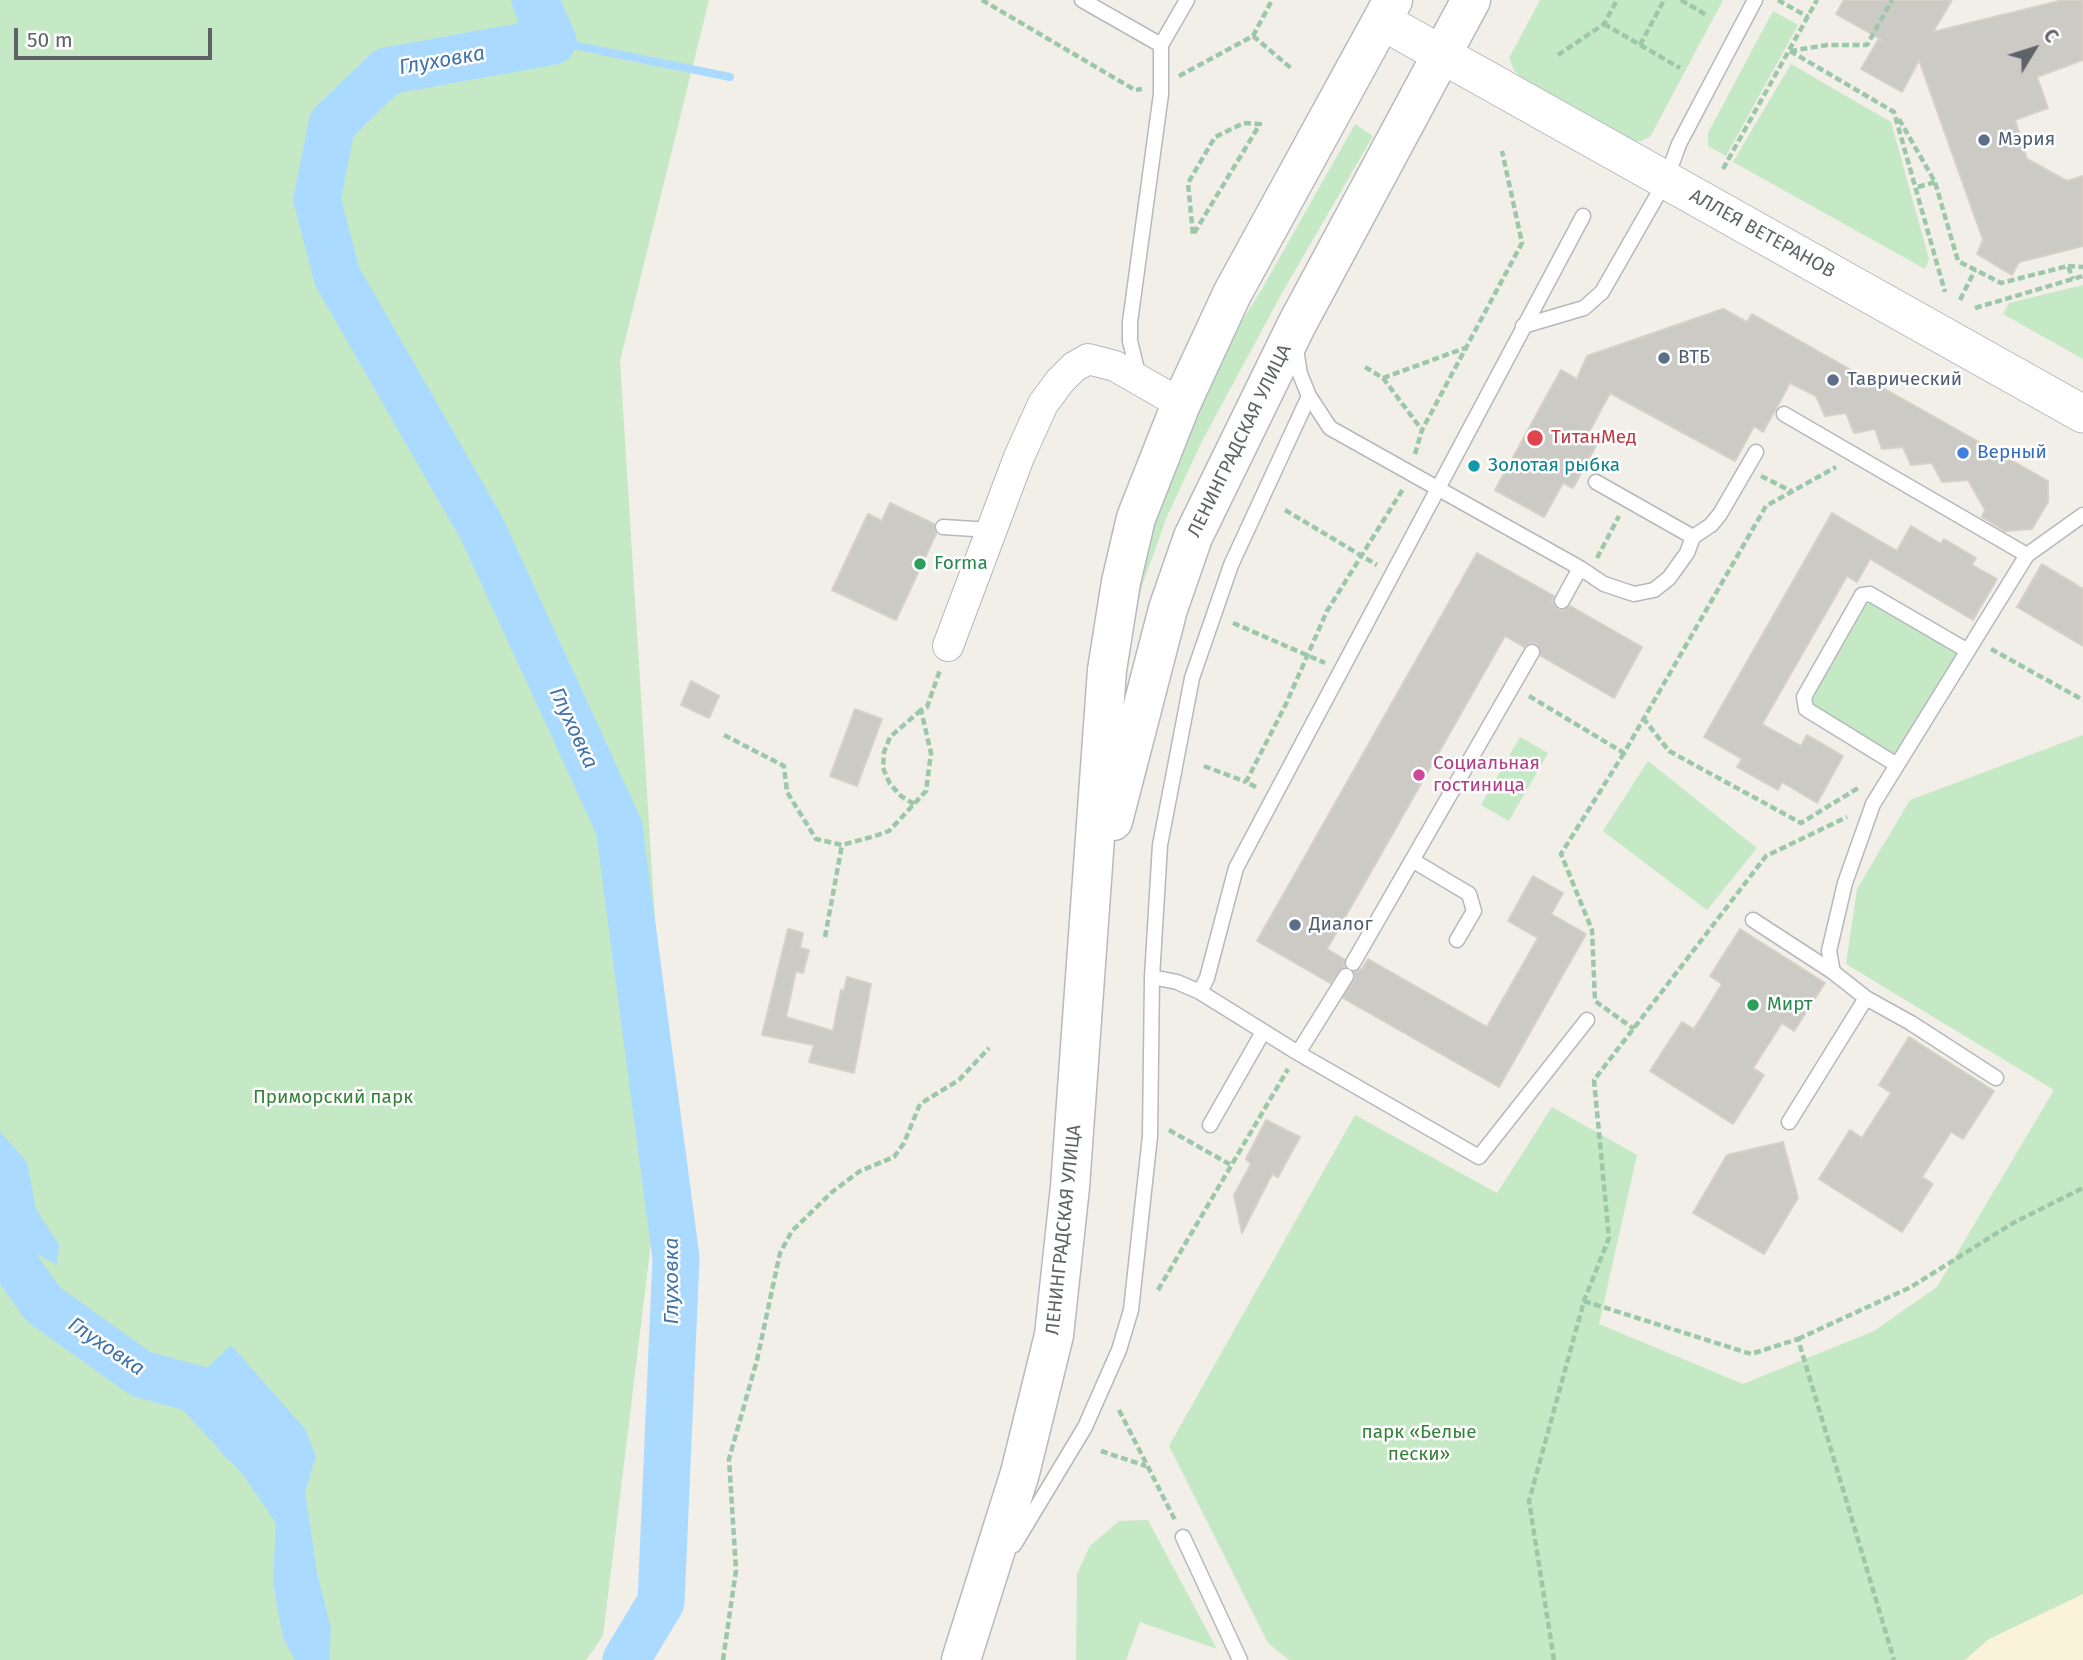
<!DOCTYPE html>
<html>
<head>
<meta charset="utf-8">
<style>
	body { margin:0 }
	#map { position:relative; width:2083px; height:1660px; overflow:hidden; background:#f1efe8; font-family:"Fira Sans",sans-serif }
	canvas { display:block }
	.north { position:absolute; left:1999px; top:14px; width:70px; height:70px; -webkit-text-stroke:5px #fff; paint-order:stroke; rotate:52deg; font-size:19px; font-weight:700; line-height:28px; text-align:center; color:#5f6368 }
	.north::after { content:''; display:block; margin:auto; width:24px; height:32px; background:#5f6368; clip-path:polygon(50% 0,100% 100%,50% 72%,0 100%) }
	.scale { position:absolute; left:14px; top:28px; width:198px; height:32px; box-sizing:border-box; border:4px solid #5f6368; border-top:0; padding-left:9px; font-size:21px; line-height:24px; white-space:nowrap; color:#5f6368; -webkit-text-stroke:5px #fff; paint-order:stroke }
</style>
</head>
<body>
<div id="map">
<canvas width="2083" height="1660"></canvas>
<div class="north">С</div>
<div class="scale">50 m</div>
</div>
<script>
const context = document.querySelector('canvas').getContext('2d');
context.lineJoin = 'round';
function fillPath(path, color) { context.fillStyle = color; context.fill(path, 'evenodd'); }
const shape = rows => new Path2D(rows.map(r => 'M' + r).join(''));
function stroke(path, color, width, dash) { context.strokeStyle = color; context.lineWidth = width; context.lineCap = dash ? 'butt' : 'round'; context.setLineDash(dash || []); context.stroke(path); }
function label(font, color, halo, rows, align = 'center') {
  context.font = font + ' "Fira Sans",sans-serif'; context.lineWidth = 5; context.setLineDash([]); context.textBaseline = 'middle'; context.strokeStyle = halo; context.fillStyle = color; for (const [text, x, y, turn = 0] of rows) {
    context.save(); context.translate(x, y); context.rotate((+turn || 0) * Math.PI / 180); context.textAlign = isNaN(turn) ? turn : align; if (halo) context.strokeText(text, 0, 0); context.fillText(text, 0, 0); context.restore();
  }
}
const green = shape([
	[0,0,709,0,620,361,667,1111,603,1636,586,1660,0,1660],
	[1540,0,1723,0,1650,137,1641,141,1628,141,1536,89,1515,72,1509,58],
	[1773,11,1798,25,1726,156,1708,146,1708,133],
	[1791,64,1891,122,1929,259,1925,269,1733,162],
	[1355,124,1373,136,1282,293,1201,443,1166,519,1142,586,1131,638,1124,633,1154,519,1217,361,1262,289],
	[2083,285,2083,359,2003,314,2009,303],
	[1869,600,1959,652,1895,756,1810,703],
	[2083,735,2083,1660,1289,1660,1268,1643,1169,1446,1355,1115,1497,1193,1552,1107,1637,1155,1599,1324,1743,1384,1874,1331,1937,1287,2054,1090,1846,964,1857,889,1910,800],
	[1520,737,1548,753,1509,821,1481,805],
	[1648,761,1757,848,1707,910,1603,831],
	[1148,1520,1217,1649,1140,1622,1126,1660,1076,1660,1077,1574,1090,1546,1119,1521]
]);
const sand = shape([
	[2083,1594,2083,1660,1965,1660,1989,1639]
]);
const water = shape([
	[0,1132,27,1162,36,1209,59,1245,57,1265,0,1233],
	[231,1345,305,1429,316,1456,305,1492,317,1573,331,1628,329,1660,295,1660,283,1638,273,1583,276,1523,244,1476,183,1410,141,1374,203,1390,208,1367]
]);
const stream = shape([
	[553,41,730,77]
]);
const river = shape([
	[535,0,553,41,387,71,332,124,317,199,337,276,482,529,619,827,676,1258,661,1602,626,1660],
	[0,1243,43,1304,141,1374,203,1391,243,1442]
]);
const building = shape([
	[1844,0,1952,0,1933,32,2063,0,2083,0,2083,60,2037,77,2048,108,2015,120,2027,159,2067,181,2083,176,2083,246,2019,262,2012,275,1977,254,1983,240,1919,60,1902,92,1861,69,1878,40,1882,40,1836,14,1844,0],
	[1723,309,1747,322,1752,314,2048,481,2048,502,2032,529,2005,531,1982,517,1985,510,1968,480,1942,482,1932,463,1911,465,1903,447,1882,449,1875,429,1854,433,1846,413,1825,416,1816,396,1790,383,1763,432,1754,426,1735,461,1610,393,1588,434,1599,440,1573,488,1563,483,1544,517,1495,490,1561,370,1577,379,1587,356,1723,309],
	[890,503,934,524,936,534,896,620,832,590,868,514,882,521,890,503],
	[1832,513,1897,551,1911,526,1941,544,1944,539,1976,558,1972,565,1997,579,1973,620,1870,559,1857,582,1847,576,1762,724,1801,746,1807,735,1843,756,1817,803,1782,782,1778,790,1737,767,1742,759,1704,737,1832,513],
	[1477,553,1554,596,1552,602,1557,609,1563,611,1570,606,1642,647,1614,698,1541,656,1537,644,1531,642,1524,647,1505,636,1327,949,1344,959,1344,967,1330,983,1257,941,1477,553],
	[2042,564,2083,589,2083,646,2017,607,2042,564],
	[691,681,719,696,709,718,681,705,691,681],
	[855,709,882,719,857,786,830,776,855,709],
	[1533,876,1563,893,1551,914,1586,934,1499,1087,1343,998,1354,980,1355,972,1362,969,1368,959,1487,1027,1538,938,1508,921,1533,876],
	[788,929,803,933,800,948,809,950,803,973,796,971,786,1017,833,1031,841,990,844,991,847,977,871,984,854,1073,809,1062,814,1045,762,1035,788,929],
	[1740,929,1825,983,1794,1031,1782,1023,1753,1068,1764,1075,1733,1124,1650,1071,1682,1022,1694,1029,1722,984,1710,976,1740,929],
	[1909,1037,1994,1091,1963,1139,1951,1132,1922,1177,1933,1184,1902,1232,1819,1179,1850,1130,1862,1138,1891,1093,1879,1085,1909,1037],
	[1266,1120,1300,1137,1278,1177,1272,1174,1242,1233,1234,1195,1251,1164,1246,1159,1266,1120],
	[1783,1142,1798,1198,1764,1254,1693,1213,1727,1155,1783,1142]
]);
const path = shape([
	[982,0,1135,90,1142,89],
	[1681,0,1708,16],
	[1778,0,1808,17],
	[1604,24,1680,68],
	[1253,36,1292,69],
	[1640,45,1664,0],
	[1790,51,1894,112,1945,292],
	[1790,51,1827,45,1867,45,1892,0],
	[1558,55,1604,24,1617,0],
	[1179,76,1253,36,1272,0],
	[1899,119,1935,182,1958,261,2001,283,2068,266,2073,279],
	[1244,123,1260,124,1193,235,1188,183,1215,137,1244,123],
	[1723,169,1817,0],
	[1918,187,1935,182],
	[2068,266,2083,267],
	[1960,300,1975,270],
	[1975,308,2083,276],
	[1365,367,1383,378,1422,430],
	[1383,378,1465,348],
	[1415,454,1422,430,1522,243,1502,151],
	[1761,476,1791,491],
	[1285,510,1377,565],
	[1597,558,1619,516],
	[1233,623,1325,663],
	[1991,649,2083,700],
	[1529,696,1624,753,1766,506,1836,467],
	[1643,718,1669,751,1801,823,1858,788],
	[724,735,784,766,787,792,816,839,842,845,875,836,889,831,926,791,931,753,921,710,927,707,940,670],
	[1624,753,1561,854,1592,930,1595,1001,1634,1029],
	[1204,766,1246,782],
	[1256,787,1246,782,1286,704,1327,611,1403,489],
	[914,804,901,796,890,784,883,768,884,752,890,737,921,710],
	[825,937,842,845],
	[1169,1130,1231,1165],
	[1158,1290,1288,1069],
	[1584,1301,1751,1354,1798,1339,1894,1660],
	[1798,1339,1911,1287,2013,1223,2083,1188],
	[1119,1410,1175,1520],
	[1101,1451,1146,1466],
	[723,1660,736,1570,729,1459,757,1360,780,1253,792,1231,832,1192,860,1171,894,1157,904,1143,920,1104,959,1080,989,1048],
	[1554,1660,1529,1501,1584,1301,1609,1238,1594,1080,1766,856,1847,817]
]);
const service = shape([
	[1082,0,1161,45,1161,94,1130,322,1130,341,1139,378],
	[1161,45,1187,0],
	[1523,326,1584,308,1602,292,1666,180,1679,144,1755,0],
	[1296,349,1300,374,1309,396,1330,428,1580,568,1562,601],
	[1784,414,2027,555],
	[1596,482,1693,537],
	[943,527,991,530],
	[1580,568,1604,584,1634,594,1654,590,1669,578,1687,553,1693,537,1711,525,1720,514,1756,452],
	[1897,765,1806,709,1804,697,1862,595,1870,594,1968,651],
	[1412,860,1469,894,1474,911,1457,940],
	[1753,920,1833,972],
	[1353,963,1532,652],
	[1152,977,1177,982,1200,992,1298,1053,1346,976],
	[1200,992,1207,978,1236,868,1583,216],
	[1866,998,1911,1023,1996,1078],
	[1298,1053,1479,1157,1587,1020],
	[1789,1122,1866,998,1833,972,1829,951,1845,883,1873,804,2027,555,2083,515],
	[1210,1125,1263,1032],
	[1183,1537,1240,1660],
	[1014,1545,1085,1427,1119,1350,1131,1310,1150,1136,1152,977,1160,845,1192,678,1231,565,1309,396]
]);
const minor = shape([
	[948,646,1019,457,1043,404,1060,381,1074,367,1088,359,1115,366,1181,404]
]);
const tertiary = shape([
	[1382,21,2083,414]
]);
const secondary = shape([
	[1113,821,1168,609,1193,537,1296,326,1471,0],
	[961,1660,1020,1473,1054,1335,1070,1187,1107,670,1121,582,1136,518,1181,404,1232,294,1393,0]
]);
const markers = [
	[1984,140,7,"#5c6f8a"],
	[1664,358,7,"#5c6f8a"],
	[1833,380,7,"#5c6f8a"],
	[1535,438,9,"#e0444e"],
	[1963,453,7,"#3f7fe0"],
	[1474,466,7,"#0f9aa8"],
	[920,564,7,"#2e9e5b"],
	[1419,775,7,"#d1479c"],
	[1295,925,7,"#5c6f8a"],
	[1753,1005,7,"#2e9e5b"]
];
const serviceNames = [
	["Мэрия",1998,140],
	["ВТБ",1678,358],
	["Таврический",1847,380],
	["Диалог",1309,925]
];
const streetNames = [
	["АЛЛЕЯ ВЕТЕРАНОВ",1762,234,29],
	["ЛЕНИНГРАДСКАЯ УЛИЦА",1240,441,-64],
	["ЛЕНИНГРАДСКАЯ УЛИЦА",1064,1230,-84]
];
const healthNames = [
	["ТитанМед",1551,438]
];
const shopNames = [
	["Верный",1977,453]
];
const cultureNames = [
	["Золотая рыбка",1488,466]
];
const leisureNames = [
	["Forma",934,564],
	["Мирт",1767,1005]
];
const hotelNames = [
	["Социальная",1433,764],
	["гостиница",1433,786]
];
const parkNames = [
	["Приморский парк",333,1098],
	["парк «Белые",1419,1433],
	["пески»",1419,1455]
];
const waterNames = [
	["Глуховка",442,61,-10],
	["Глуховка",573,728,65],
	["Глуховка",672,1281,-90],
	["Глуховка",106,1347,34]
];
fillPath(green, '#c5e8c5');
fillPath(sand, '#fbf3d9');
fillPath(water, '#aadaff');
stroke(stream, '#aadaff', 8);
stroke(river, '#aadaff', 47);
fillPath(building, '#cccac5');
stroke(building, '#d6d1c6', 2);
stroke(service, '#b5b8bc', 17);
stroke(minor, '#b5b8bc', 32);
stroke(tertiary, '#b5b8bc', 39);
stroke(secondary, '#b6babf', 41);
stroke(path, '#9cc7a9', 4.5, [7, 3.5]);
stroke(service, '#fff', 14);
stroke(minor, '#fff', 30);
stroke(tertiary, '#fff', 37);
stroke(secondary, '#fff', 38);
for (const [x, y, r, color] of markers) { const dot = new Path2D(); dot.arc(x, y, r, 0, 2 * Math.PI); context.fillStyle = color; context.fill(dot); stroke(dot, '#fff', 2.5); }
label('19px', '#4e5e75', '#fff', serviceNames, 'left');
label('19px', '#5f6368', '#fff', streetNames);
label('19px', '#be3a42', '#fff', healthNames, 'left');
label('19px', '#366cbe', '#fff', shopNames, 'left');
label('19px', '#0d838f', '#fff', cultureNames, 'left');
label('19px', '#27864d', '#fff', leisureNames, 'left');
label('19px', '#b23c85', '#fff', hotelNames, 'left');
label('19px', '#348238', '#fff', parkNames);
label('italic 21px', '#4174aa', '#fff', waterNames);
</script>
</body>
</html>
